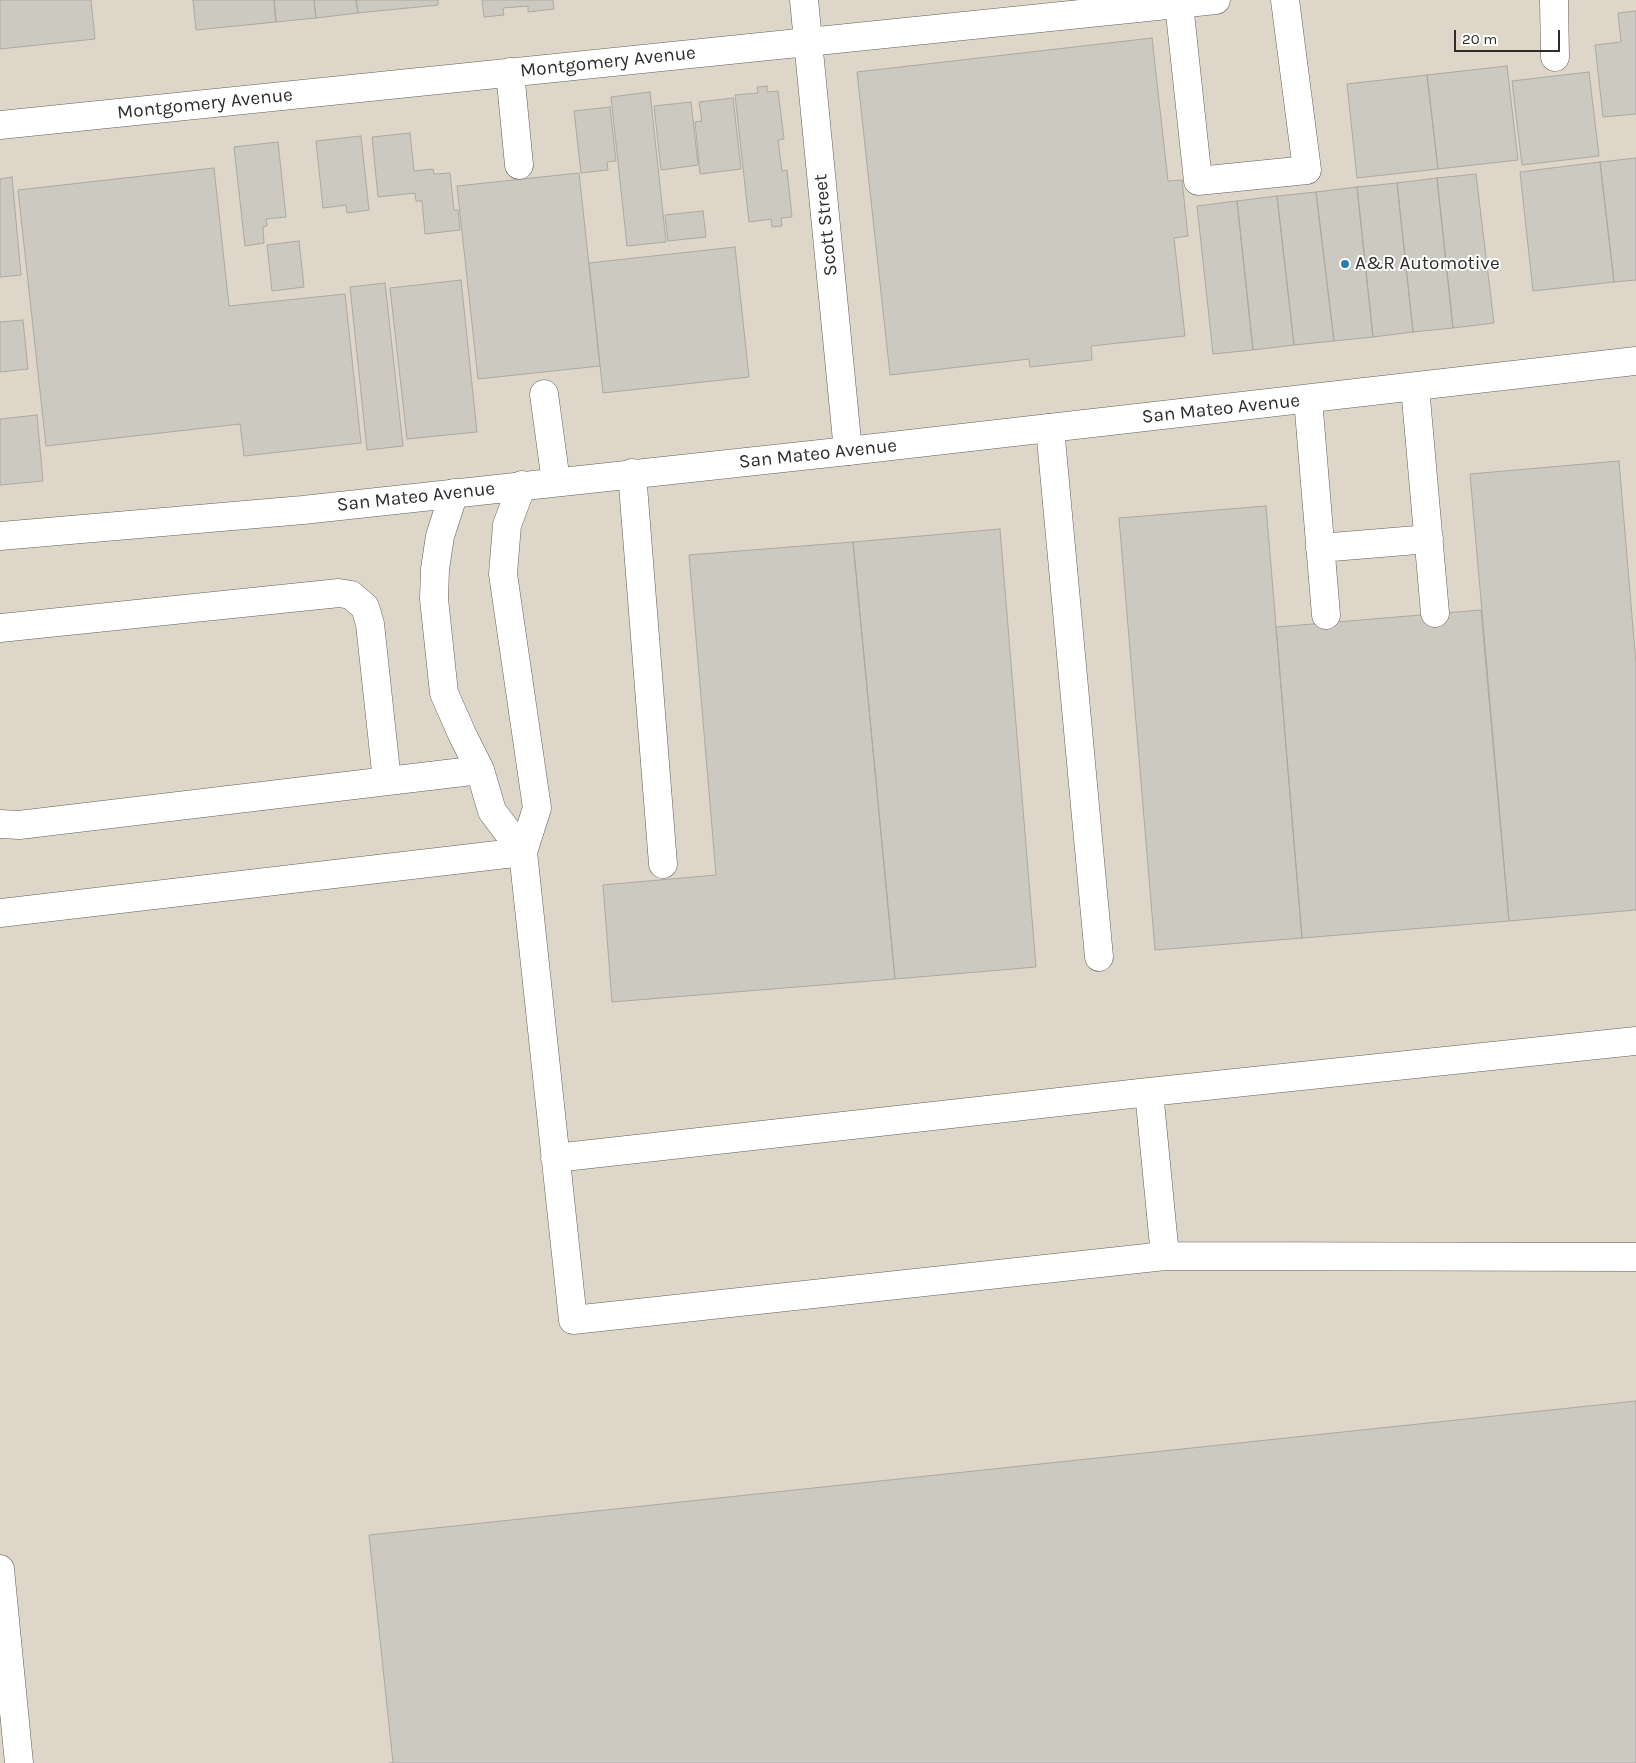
<!DOCTYPE html>
<html>
<head>
<meta charset="utf-8">
<style>
	body { margin:0 }
	#map { position:relative; width:1636px; height:1763px; overflow:hidden; background:#e7e4dc; font-family:Karla,sans-serif }
	canvas { display:block }
	.scale { position:absolute; left:1454px; top:30px; width:106px; height:22px; box-sizing:border-box; border:2px solid #2e2d2a; border-top:0; padding-left:6px; font-size:15px; line-height:18px; white-space:nowrap; color:#2e2d2a; -webkit-text-stroke:4px #fff; paint-order:stroke }
</style>
</head>
<body>
<div id="map">
<canvas width="1636" height="1763"></canvas>
<div class="scale">20 m</div>
</div>
<script>
const context = document.querySelector('canvas').getContext('2d');
context.lineJoin = 'round';
function fillPath(path, color) { context.fillStyle = color; context.fill(path, 'evenodd'); }
const shape = rows => new Path2D(rows.map(r => 'M' + r).join(''));
function stroke(path, color, width, dash) { context.strokeStyle = color; context.lineWidth = width; context.lineCap = dash ? 'butt' : 'round'; context.setLineDash(dash || []); context.stroke(path); }
function label(font, color, halo, rows, align = 'center') {
  context.font = font + ' Karla,sans-serif'; context.lineWidth = 4; context.setLineDash([]); context.textBaseline = 'middle'; context.strokeStyle = halo; context.fillStyle = color; for (const [text, x, y, turn = 0] of rows) {
    context.save(); context.translate(x, y); context.rotate((+turn || 0) * Math.PI / 180); context.textAlign = isNaN(turn) ? turn : align; if (halo) context.strokeText(text, 0, 0); context.fillText(text, 0, 0); context.restore();
  }
}
const built = shape([
	[0,0,1636,0,1636,1763,0,1763]
]);
const building = shape([
	[0,0,91,0,95,39,0,49,0,0],
	[193,0,274,0,276,22,196,30,193,0],
	[274,0,314,0,316,18,276,22,274,0],
	[314,0,356,0,358,13,316,18,314,0],
	[356,0,438,0,438,5,358,13,356,0],
	[482,0,553,0,554,9,528,12,528,6,503,8,504,15,484,17,482,0],
	[1636,11,1636,114,1603,117,1595,45,1621,42,1618,13,1636,11],
	[1152,38,1168,181,1182,180,1188,236,1174,238,1185,336,1091,346,1092,360,1030,367,1029,359,890,375,857,72,1152,38],
	[1507,66,1518,160,1438,169,1427,75,1507,66],
	[1589,72,1599,156,1522,165,1512,81,1589,72],
	[1427,75,1438,169,1357,178,1347,84,1427,75],
	[767,86,767,92,778,91,784,139,778,140,782,171,787,170,792,217,781,218,782,226,772,227,771,219,749,222,735,95,758,93,757,87,767,86],
	[650,92,666,242,627,246,611,97,650,92],
	[733,98,741,169,700,174,695,122,702,121,699,102,733,98],
	[691,102,698,165,661,170,654,106,691,102],
	[610,107,616,161,607,162,608,170,581,173,574,111,610,107],
	[410,133,414,171,433,169,434,174,450,173,454,210,458,210,460,230,425,234,422,201,416,201,415,193,378,197,372,137,410,133],
	[361,136,369,210,347,213,346,205,323,208,316,141,361,136],
	[278,142,286,217,266,219,267,226,263,227,264,243,245,246,234,147,278,142],
	[1636,158,1636,280,1614,282,1600,162,1636,158],
	[1600,162,1614,282,1533,291,1520,172,1600,162],
	[214,168,229,306,345,294,361,443,244,456,240,424,46,446,18,190,214,168],
	[579,173,600,366,478,379,457,186,579,173],
	[1476,174,1494,323,1453,328,1437,178,1476,174],
	[12,177,21,275,0,277,0,179,12,177],
	[1437,178,1453,328,1413,332,1397,183,1437,178],
	[1397,183,1413,332,1373,337,1357,187,1397,183],
	[1357,187,1373,337,1334,341,1316,192,1357,187],
	[1316,192,1334,341,1294,345,1277,196,1316,192],
	[1277,196,1294,345,1253,350,1237,201,1277,196],
	[1237,201,1253,350,1213,354,1197,206,1237,201],
	[703,211,706,237,668,241,665,215,703,211],
	[299,241,304,287,272,291,267,245,299,241],
	[735,247,749,377,603,393,589,263,735,247],
	[461,280,477,432,407,439,390,288,461,280],
	[385,283,403,446,367,450,350,287,385,283],
	[23,320,28,369,0,372,0,322,23,320],
	[37,415,43,481,0,485,0,419,37,415],
	[1619,461,1636,664,1636,910,1509,921,1470,474,1619,461],
	[1266,506,1302,938,1155,950,1119,518,1266,506],
	[1000,529,1036,967,895,979,853,542,1000,529],
	[853,542,895,979,612,1002,603,885,716,875,689,555,853,542],
	[1481,610,1509,921,1302,938,1276,627,1481,610],
	[1636,1401,1636,1763,389,1763,393,1763,369,1535,1636,1401]
]);
const minor = shape([
	[804,0,848,451],
	[1554,0,1555,57],
	[1179,4,1198,181,1307,170,1285,0],
	[510,72,519,165],
	[0,125,1216,0],
	[1415,387,1435,613],
	[544,394,556,482],
	[1308,399,1326,615],
	[1050,428,1099,957],
	[632,473,663,864],
	[522,485,507,525,503,574,537,808,523,852,573,1320,1165,1256,1636,1257],
	[454,493,440,536,435,569,434,599,444,693,462,734,480,770,492,811,523,852],
	[1320,548,1429,539],
	[0,628,339,593,351,595,365,607,370,624,387,781],
	[0,824,19,825,480,770],
	[0,913,523,852],
	[1149,1092,1165,1256],
	[555,1158,1149,1092,1636,1041],
	[0,1569,19,1763]
]);
const major = shape([
	[0,536,303,510,848,451,1636,361]
]);
const markers = [
	[1345,264,5,"#267fae"]
];
const streetNames = [
	["Montgomery Avenue",608,62,-6],
	["Montgomery Avenue",205,104,-6],
	["Scott Street",826,225,-96],
	["San Mateo Avenue",1221,409,-6],
	["San Mateo Avenue",818,454,-6],
	["San Mateo Avenue",416,497,-6]
];
const poiNames = [
	["A&R Automotive",1355,264]
];
fillPath(built, '#ded7c9');
fillPath(building, '#ccc9c1');
stroke(building, '#aca9a2', 1);
stroke(minor, '#615e58', 29);
stroke(major, '#615e58', 29);
stroke(minor, '#fff', 28);
stroke(major, '#fff', 28);
for (const [x, y, r, color] of markers) { const dot = new Path2D(); dot.arc(x, y, r, 0, 2 * Math.PI); context.fillStyle = color; context.fill(dot); stroke(dot, '#fff', 2); }
label('19px', '#2e2d2a', '#fff', streetNames);
label('19px', '#2e2d2a', '#fff', poiNames, 'left');
</script>
</body>
</html>
